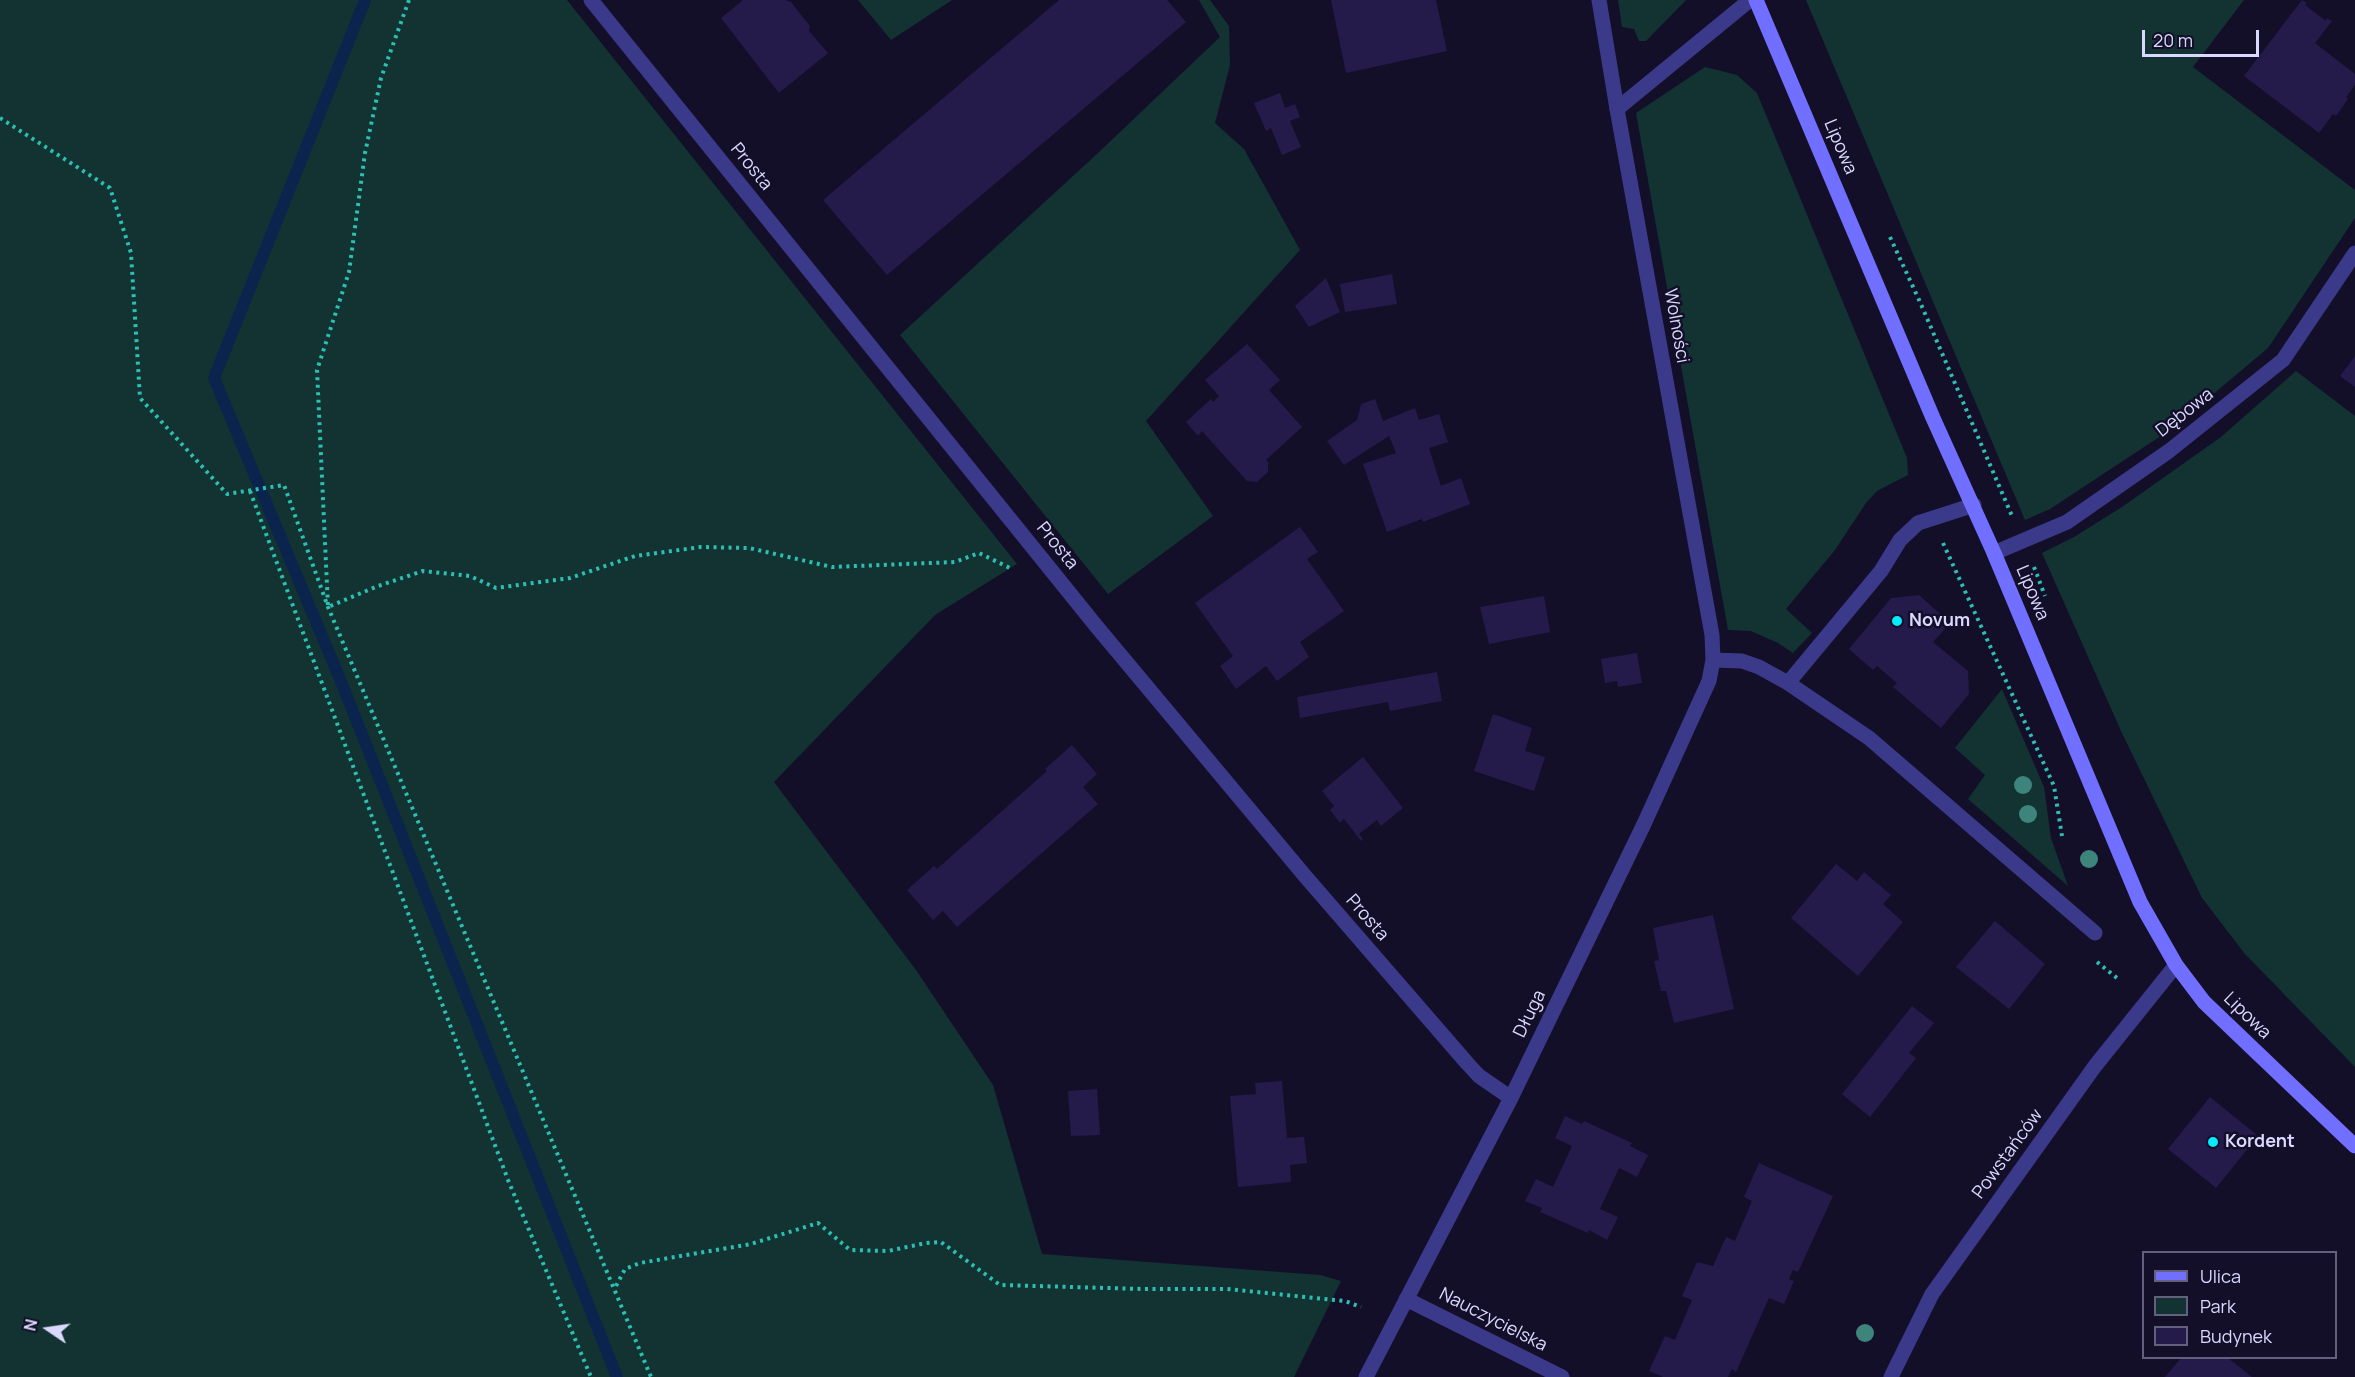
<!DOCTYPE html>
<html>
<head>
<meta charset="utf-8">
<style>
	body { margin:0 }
	#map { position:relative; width:2355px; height:1377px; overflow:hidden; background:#130f29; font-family:Manrope,sans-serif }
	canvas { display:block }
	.legend { position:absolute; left:2142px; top:1251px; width:195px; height:108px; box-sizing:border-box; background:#130f29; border:2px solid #635f7f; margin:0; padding:8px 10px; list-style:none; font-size:18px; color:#dbd8ff }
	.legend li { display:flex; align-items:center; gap:12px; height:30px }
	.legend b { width:30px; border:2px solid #635f7f }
	.north { position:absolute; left:18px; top:1299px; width:60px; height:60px; -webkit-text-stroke:4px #130f29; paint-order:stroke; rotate:283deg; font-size:16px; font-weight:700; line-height:24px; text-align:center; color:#dbd8ff }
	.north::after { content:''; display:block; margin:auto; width:21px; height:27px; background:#dbd8ff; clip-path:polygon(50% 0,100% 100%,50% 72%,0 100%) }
	.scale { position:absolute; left:2142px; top:30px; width:117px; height:27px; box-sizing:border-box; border:3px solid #dbd8ff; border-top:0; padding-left:8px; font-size:18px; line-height:21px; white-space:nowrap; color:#dbd8ff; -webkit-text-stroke:4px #130f29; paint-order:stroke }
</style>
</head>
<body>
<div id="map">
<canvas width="2355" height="1377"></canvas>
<ul class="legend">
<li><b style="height:8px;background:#706fff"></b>Ulica</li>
<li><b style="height:16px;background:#123332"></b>Park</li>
<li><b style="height:16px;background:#241b4b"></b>Budynek</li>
</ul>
<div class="north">N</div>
<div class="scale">20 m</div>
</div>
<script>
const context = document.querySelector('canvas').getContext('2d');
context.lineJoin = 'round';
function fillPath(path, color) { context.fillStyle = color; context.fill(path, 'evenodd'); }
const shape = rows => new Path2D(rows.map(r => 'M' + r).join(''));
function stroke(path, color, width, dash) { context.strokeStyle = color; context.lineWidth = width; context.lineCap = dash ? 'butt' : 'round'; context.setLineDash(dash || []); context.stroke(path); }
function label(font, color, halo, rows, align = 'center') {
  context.font = font + ' Manrope,sans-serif'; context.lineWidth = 5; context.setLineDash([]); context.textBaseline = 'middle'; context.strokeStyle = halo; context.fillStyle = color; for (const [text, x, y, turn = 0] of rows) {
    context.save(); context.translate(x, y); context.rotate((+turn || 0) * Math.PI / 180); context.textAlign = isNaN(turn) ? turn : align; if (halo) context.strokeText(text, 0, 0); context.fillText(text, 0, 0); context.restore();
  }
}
const green = shape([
	[0,0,567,0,1017,564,935,615,774,782,916,970,993,1085,1042,1254,1320,1275,1341,1281,1294,1377,0,1377],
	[858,0,952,0,891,40],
	[1199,0,1210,0,1229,26,1230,65,1215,123,1244,149,1300,250,1146,421,1213,516,1108,594,900,335,1098,153,1220,37],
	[1618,0,1686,0,1646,41,1639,41,1634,29,1622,27],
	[1806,0,2244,0,2193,67,2355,190,2355,218,2268,348,2173,428,2050,509,2025,520],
	[1705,67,1737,75,1757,93,1907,458,1908,475,1877,491,1866,503,1835,550,1786,609,1812,633,1793,653,1778,643,1751,631,1728,630,1636,113],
	[2296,371,2355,416,2355,1067,2245,954,2202,898,2121,731,2042,553,2074,537,2122,507,2221,437],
	[2002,689,2044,787,2051,838,2068,886,1968,799,1985,775,1955,748]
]);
const stream = shape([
	[365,0,214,378,340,679,617,1377]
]);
const building = shape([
	[743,0,785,0,791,2,810,26,809,31,828,53,779,93,721,18],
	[1059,0,1167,0,1186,22,887,275,823,200],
	[1331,0,1436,0,1447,51,1346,73],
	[2302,0,2307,3,2305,5,2326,21,2327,18,2332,21,2315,43,2355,74,2355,85,2346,97,2348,99,2336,116,2333,114,2319,133,2244,76],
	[1280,93,1285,108,1295,104,1300,117,1290,121,1301,147,1282,155,1271,128,1266,131,1254,103],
	[1392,274,1397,304,1345,312,1340,284],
	[1326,278,1340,312,1309,327,1295,306],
	[1247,344,1280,380,1269,390,1302,427,1266,460,1268,462,1268,472,1257,482,1247,481,1202,431,1198,436,1186,422,1211,399,1213,402,1219,396,1205,380],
	[2355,356,2355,387,2340,376],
	[1375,399,1383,421,1415,408,1419,420,1439,414,1448,442,1429,448,1441,486,1461,478,1470,504,1423,522,1422,519,1387,532,1363,464,1396,453,1389,436,1344,465,1327,441,1357,420,1361,404],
	[1300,527,1318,552,1307,559,1344,611,1300,642,1309,657,1277,681,1266,666,1236,689,1220,666,1233,656,1195,603],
	[1919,595,1950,623,1933,642,1968,671,1969,694,1941,728,1893,687,1897,683,1877,666,1873,670,1849,649,1891,598],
	[1544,596,1550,632,1489,644,1480,607],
	[1637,653,1642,683,1618,687,1617,681,1605,683,1601,659],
	[1437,672,1442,701,1390,711,1388,702,1300,718,1297,697],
	[1493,714,1532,728,1525,751,1545,757,1534,791,1474,771],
	[1072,745,1097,774,1083,787,1098,804,957,927,943,911,933,920,907,890,934,866,937,869,1047,771,1045,769],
	[1363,757,1403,808,1381,826,1377,820,1359,834,1363,839,1361,841,1344,819,1340,823,1330,810,1334,806,1322,791],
	[1836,864,1857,881,1864,872,1891,895,1883,904,1903,922,1858,976,1791,918],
	[1713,915,1734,1009,1674,1023,1666,991,1661,991,1654,961,1659,960,1653,928],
	[1995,921,2045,964,2009,1009,1956,967],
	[1912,1006,1934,1023,1909,1053,1916,1058,1870,1117,1842,1094],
	[1282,1081,1287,1138,1304,1137,1307,1163,1290,1165,1291,1182,1238,1187,1230,1096,1256,1094,1255,1083],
	[1097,1089,1100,1135,1071,1136,1068,1091],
	[2210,1097,2258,1136,2216,1188,2168,1149],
	[1565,1116,1582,1124,1584,1121,1632,1143,1630,1146,1648,1155,1637,1177,1619,1168,1600,1209,1618,1217,1607,1240,1589,1230,1588,1233,1540,1212,1542,1208,1525,1201,1536,1179,1553,1187,1572,1146,1555,1138],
	[1759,1163,1833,1196,1798,1272,1793,1270,1789,1279,1794,1281,1784,1304,1769,1298,1736,1372,1732,1369,1728,1377,1663,1377,1649,1371,1665,1336,1675,1340,1692,1300,1682,1296,1697,1262,1713,1266,1726,1237,1735,1241,1752,1201,1744,1197],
	[2181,1358,2228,1358,2252,1377,2165,1377]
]);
const path = shape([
	[409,0,381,78,365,153,349,272,317,370,328,607,378,586,423,571,470,576,496,588,570,578,635,556,701,547,749,548,832,567,955,562,979,553,1012,569],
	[0,118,110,188,131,253,140,398,227,494,284,485,328,607,651,1377],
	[1890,237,1920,302,2012,516],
	[250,491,508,1180,591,1377],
	[1943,543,2054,786,2062,836],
	[2034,567,2045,596],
	[2097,962,2117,978],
	[616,1286,625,1269,640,1263,751,1244,818,1223,850,1250,888,1251,926,1243,941,1242,1000,1285,1143,1289,1227,1289,1345,1301,1361,1307]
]);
const lane = shape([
	[1599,0,1617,109],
	[1788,683,1881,571,1900,540,1918,523,1974,505]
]);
const street = shape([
	[591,0,1097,627,1305,876,1467,1063,1479,1076,1511,1098],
	[1994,553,2067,522,2169,451,2283,360,2355,253],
	[1713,660,1742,661,1759,667,1788,683,1869,738,2095,933],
	[1406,1299,1562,1377],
	[1366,1377,1511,1098,1644,824,1709,681,1713,660,1712,635,1617,109,1750,0],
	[1891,1377,1932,1294,2095,1066,2176,965]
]);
const secondary = shape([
	[1756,0,1933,418,1994,553,2140,902,2176,965,2204,1002,2355,1146]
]);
const trees = [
	[2023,785],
	[2028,814],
	[2089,859],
	[1865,1333]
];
const markers = [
	[1897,621,6,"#04eaff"],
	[2213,1142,6,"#04eaff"]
];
const streetNames = [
	["Lipowa",1840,147,67],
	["Prosta",751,167,51],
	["Wolności",1676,326,80],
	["Dębowa",2185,413,-38],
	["Prosta",1057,546,51],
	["Lipowa",2032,593,67],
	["Prosta",1367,918,49],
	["Długa",1530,1014,-64],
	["Lipowa",2247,1016,44],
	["Powstańców",2008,1154,-54],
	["Nauczycielska",1493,1320,27]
];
const poiNames = [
	["Novum",1909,621],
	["Kordent",2225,1142]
];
fillPath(green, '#123332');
stroke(stream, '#0b244d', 12);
fillPath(building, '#241b4b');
stroke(path, '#2cbfb3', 4, [3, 4.5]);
stroke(lane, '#3b398a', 15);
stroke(street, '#3b398a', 15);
stroke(secondary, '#706fff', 15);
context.fillStyle = '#3c847c';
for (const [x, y] of trees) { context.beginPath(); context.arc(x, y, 9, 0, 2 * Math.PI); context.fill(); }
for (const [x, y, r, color] of markers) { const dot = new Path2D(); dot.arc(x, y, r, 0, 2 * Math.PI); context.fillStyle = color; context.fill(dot); stroke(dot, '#130f29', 2); }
label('18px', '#dbd8ff', '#130f29', streetNames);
label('bold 18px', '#dbd8ff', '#130f29', poiNames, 'left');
</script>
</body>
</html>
